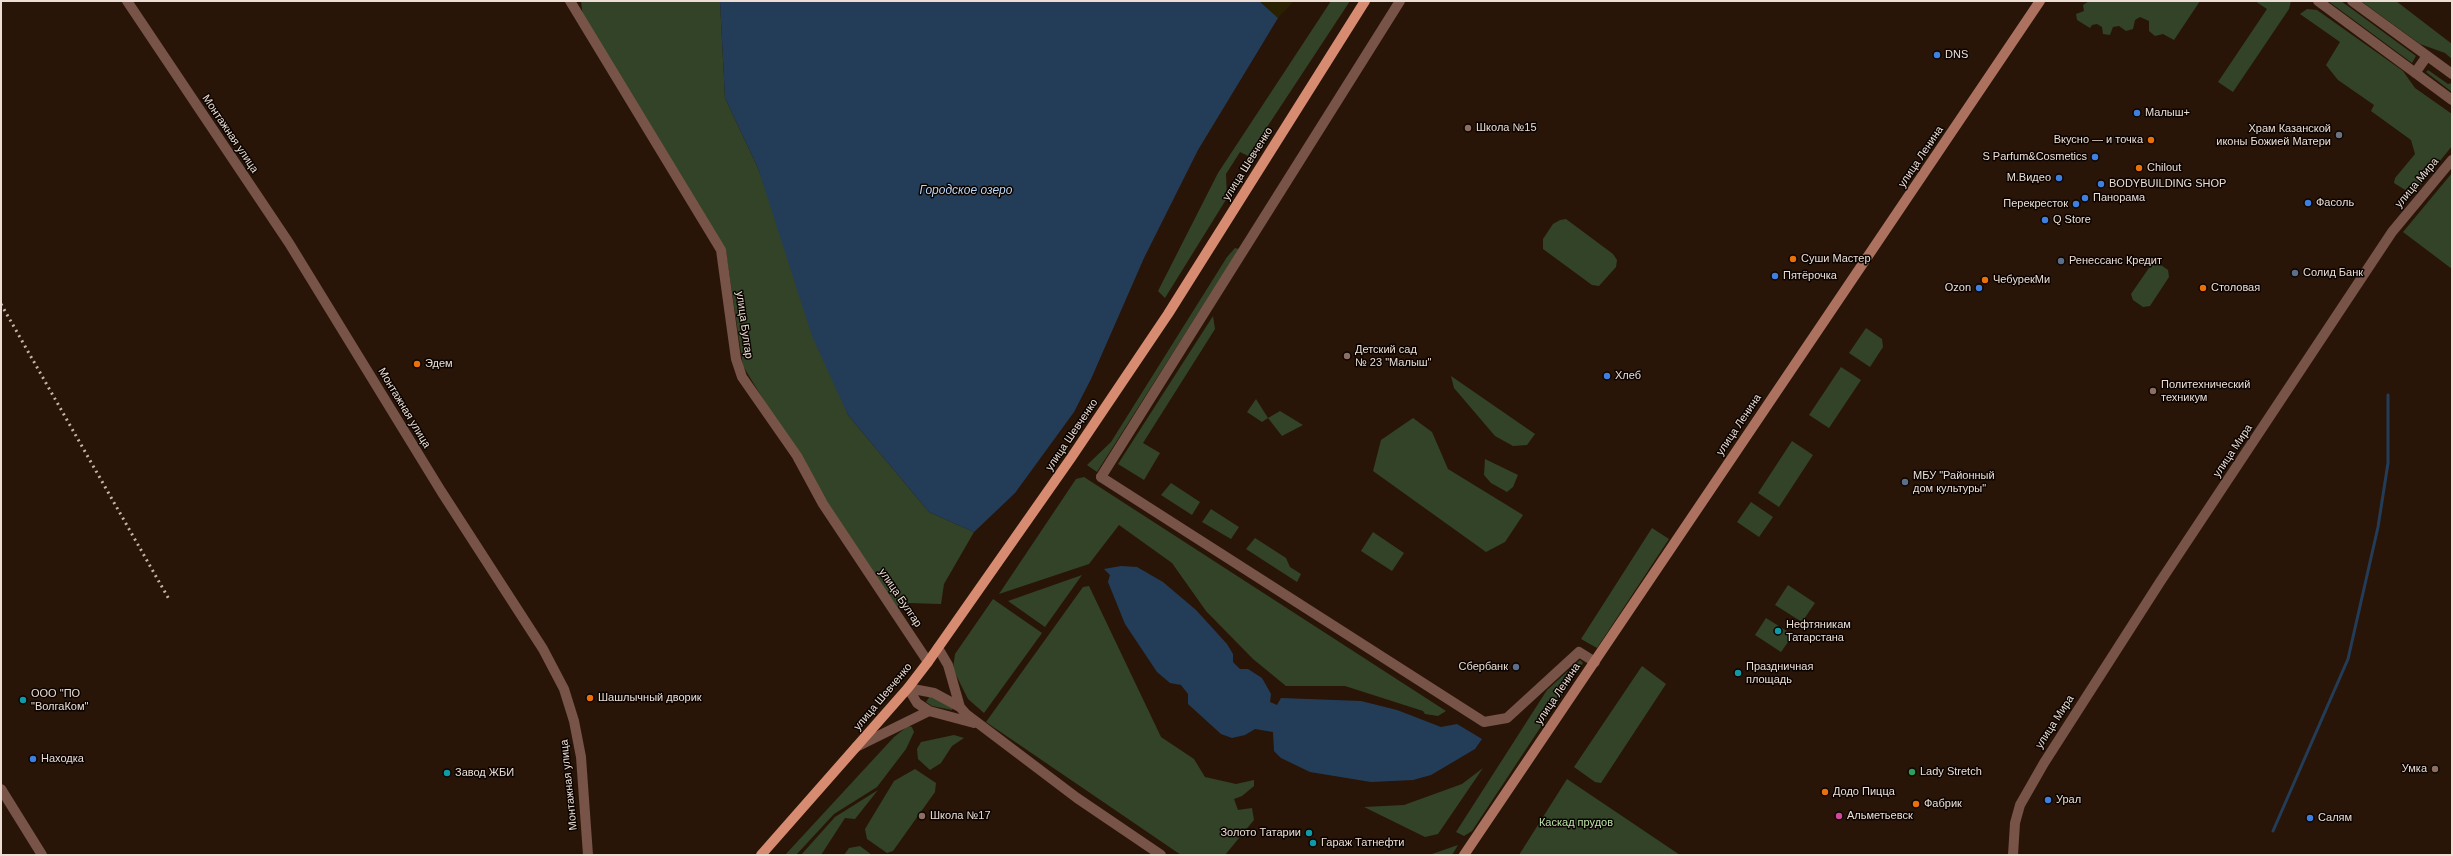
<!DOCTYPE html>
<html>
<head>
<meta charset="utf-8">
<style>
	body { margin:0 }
	#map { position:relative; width:2453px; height:856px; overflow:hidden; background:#291507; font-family:Helvetica,sans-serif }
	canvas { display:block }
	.frame { position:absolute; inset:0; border:2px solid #ecded4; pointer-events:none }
</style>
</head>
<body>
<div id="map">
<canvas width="2453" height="856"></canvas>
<div class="frame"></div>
</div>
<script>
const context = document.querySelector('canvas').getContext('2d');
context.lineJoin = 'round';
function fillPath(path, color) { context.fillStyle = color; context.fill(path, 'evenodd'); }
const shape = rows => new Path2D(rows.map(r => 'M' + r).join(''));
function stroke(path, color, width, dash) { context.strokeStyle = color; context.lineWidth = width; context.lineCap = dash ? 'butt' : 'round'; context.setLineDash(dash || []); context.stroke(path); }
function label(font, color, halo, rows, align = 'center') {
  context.font = font + ' Helvetica,sans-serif'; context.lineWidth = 3; context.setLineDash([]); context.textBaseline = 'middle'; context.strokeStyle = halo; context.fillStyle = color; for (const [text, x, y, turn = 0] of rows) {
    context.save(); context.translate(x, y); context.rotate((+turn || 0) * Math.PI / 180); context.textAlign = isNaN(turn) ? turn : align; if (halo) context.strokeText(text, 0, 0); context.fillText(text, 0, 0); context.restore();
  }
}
const green = shape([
	[581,1,720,1,725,98,758,168,848,415,929,512,974,532,944,584,941,604,909,603,899,610,832,513,743,366,726,252,583,18],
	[1331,1,1350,1,1248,156,1240,152,1226,174,1227,198,1165,298,1158,291,1218,173],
	[2089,1,2200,1,2174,40,2163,34,2155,36,2149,31,2149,21,2140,17,2135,20,2133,29,2126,31,2119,26,2113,27,2110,35,2103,34,2102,27,2097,24,2092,25,2090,28,2077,20,2076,14,2084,11,2083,5],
	[2255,1,2291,1,2289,9,2233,92,2218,82,2267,9],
	[2328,1,2341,1,2416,56,2412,63],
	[2361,1,2396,1,2452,44,2452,59,2445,53,2420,44],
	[2307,9,2317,10,2403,71,2415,88,2452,114,2452,146,2415,192,2410,193,2394,183,2395,178,2415,154,2411,140,2371,111,2374,105,2338,80,2326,65,2340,42,2300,14],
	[2428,70,2448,84,2452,83,2452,92,2426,72],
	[2452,173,2452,269,2403,232],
	[1566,219,1613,254,1617,260,1616,267,1599,286,1592,285,1543,249,1543,239,1553,224,1560,220],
	[1235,248,1239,249,1097,472,1087,465,1111,442,1227,257],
	[2158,263,2168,270,2169,277,2150,306,2143,307,2133,300,2131,294,2151,265],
	[1213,316,1215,329,1143,443,1160,453,1144,480,1118,464],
	[1866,328,1882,339,1883,347,1870,367,1849,353],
	[1841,367,1861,380,1829,428,1809,415],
	[1451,376,1535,434,1527,445,1513,446,1495,436,1454,388],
	[1256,399,1268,418,1280,411,1303,425,1282,436,1268,418,1262,422,1247,412],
	[1413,418,1432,432,1448,469,1523,515,1505,542,1486,552,1373,471,1381,440],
	[1792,441,1813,455,1779,507,1758,493],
	[1485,459,1518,475,1513,487,1507,492,1491,483,1484,475],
	[1084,477,1446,711,1438,716,1425,714,1423,711,1345,686,1286,686,1253,659,1206,611,1172,563,1119,525,1089,564,999,594,1076,479],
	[1171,483,1200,502,1192,515,1161,495],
	[1751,502,1773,517,1759,537,1737,522],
	[1211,509,1239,527,1231,539,1202,522],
	[1652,528,1669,539,1597,648,1581,639],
	[1373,532,1404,553,1392,571,1361,551],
	[1255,538,1286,558,1290,567,1301,574,1297,582,1246,549],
	[1082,575,1045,627,1008,601],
	[1788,585,1815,603,1802,622,1775,605],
	[1089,586,1161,737,1194,759,1205,777,1236,784,1254,780,1254,786,1242,796,1234,799,1238,810,1252,808,1254,820,1225,855,1181,855,986,722,1083,587],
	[993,599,1042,633,984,713,968,699,953,669,955,654],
	[1766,618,1793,635,1781,652,1755,635],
	[1580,660,1583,663,1472,831,1464,836,1456,832,1547,690],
	[1642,666,1666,684,1601,783,1595,782,1574,767],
	[930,696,953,707,952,710,932,706,926,702],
	[908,726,912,727,914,732,906,749,877,787,834,814,796,855,785,855,894,737],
	[954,735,964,738,952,746,941,763,930,770,918,759,917,749,921,742],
	[1483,768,1438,834,1425,837,1364,807,1404,805,1462,784],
	[915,769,936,783,935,792,893,851,887,853,867,839,865,829,894,781],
	[1567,779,1680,855,1519,855],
	[878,790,855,819,845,818,821,855,801,855,835,817],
	[1458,845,1452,855,1431,855,1432,854],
	[860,846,872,855,844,855,849,848]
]);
const sand = shape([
	[1259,1,1294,1,1278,18]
]);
const water = shape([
	[720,1,1259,1,1278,18,1198,150,1144,258,1091,379,1074,412,1015,493,974,532,929,512,848,415,812,336,758,168,725,98],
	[1121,566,1137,567,1163,582,1196,610,1227,644,1233,654,1233,662,1240,669,1248,669,1262,678,1271,694,1270,702,1277,705,1281,698,1361,701,1397,710,1441,727,1457,724,1482,739,1475,749,1431,775,1413,780,1371,782,1310,772,1281,758,1274,751,1273,732,1255,729,1245,735,1232,738,1221,734,1188,704,1188,694,1181,685,1170,683,1157,672,1125,624,1108,582,1110,575,1104,569]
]);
const stream = shape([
	[2273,831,2348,659,2378,527,2388,463,2388,395]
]);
const minor = shape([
	[570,1,721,250,736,359,742,377,797,456,823,504,928,662],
	[1101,477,1400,1]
]);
const tertiary = shape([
	[127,1,289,243,441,491,543,649,564,689,574,721,581,757,588,855],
	[2318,1,2452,100],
	[2352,1,2452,74],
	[2415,73,2427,56],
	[1101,477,1484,722,1507,718,1579,652,1595,662],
	[938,648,948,665,960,707,966,714,1077,798,1161,855],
	[908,688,917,703,929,711,974,723],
	[908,688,934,693,960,707],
	[856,747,929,711],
	[1,789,42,855],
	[2013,855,2015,823,2020,805,2044,763,2160,582,2392,232,2452,160]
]);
const secondary = shape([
	[1464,855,2040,1]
]);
const primary = shape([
	[761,855,908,688,928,662,1071,458,1168,314,1365,1]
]);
const rail = shape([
	[1,304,170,601]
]);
const markers = [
	[1937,55,4,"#3f7fe0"],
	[2137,113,4,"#3f7fe0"],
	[1468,128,4,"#8d6e63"],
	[2339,135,4,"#6b7280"],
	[2151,140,4,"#e8710a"],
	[2095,157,4,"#3f7fe0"],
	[2139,168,4,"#e8710a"],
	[2059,178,4,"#3f7fe0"],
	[2101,184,4,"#3f7fe0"],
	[2085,198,4,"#3f7fe0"],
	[2308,203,4,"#3f7fe0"],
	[2076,204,4,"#3f7fe0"],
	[2045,220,4,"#3f7fe0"],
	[1793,259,4,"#e8710a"],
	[2061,261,4,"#5c6f8a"],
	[2295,273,4,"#5c6f8a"],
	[1775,276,4,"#3f7fe0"],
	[1985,280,4,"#e8710a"],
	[1979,288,4,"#3f7fe0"],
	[2203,288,4,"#e8710a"],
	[1347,356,4,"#8d6e63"],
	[417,364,4,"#e8710a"],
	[1607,376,4,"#3f7fe0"],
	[2153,391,4,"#8d6e63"],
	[1905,482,4,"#5c6f8a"],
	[1778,631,4,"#0f9aa8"],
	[1516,667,4,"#5c6f8a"],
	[1738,673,4,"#0f9aa8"],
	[590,698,4,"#e8710a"],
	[23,700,4,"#0f9aa8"],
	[33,759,4,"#3f7fe0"],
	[2435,769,4,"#8d6e63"],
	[1912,772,4,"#2e9e5b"],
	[447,773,4,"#0f9aa8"],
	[1825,792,4,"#e8710a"],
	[2048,800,4,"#3f7fe0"],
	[1916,804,4,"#e8710a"],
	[922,816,4,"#8d6e63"],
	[1839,816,4,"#d1479c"],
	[2310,818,4,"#3f7fe0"],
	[1309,833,4,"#0f9aa8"],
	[1313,843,4,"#0f9aa8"]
];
const poiNames = [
	["DNS",1945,55],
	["Малыш+",2145,113],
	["Школа №15",1476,128],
	["Храм Казанской",2331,129,"right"],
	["иконы Божией Матери",2331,142,"right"],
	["Вкусно — и точка",2143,140,"right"],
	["S Parfum&Cosmetics",2087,157,"right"],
	["Chilout",2147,168],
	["М.Видео",2051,178,"right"],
	["BODYBUILDING SHOP",2109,184],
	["Панорама",2093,198],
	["Фасоль",2316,203],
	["Перекресток",2068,204,"right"],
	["Q Store",2053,220],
	["Суши Мастер",1801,259],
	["Ренессанс Кредит",2069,261],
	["Солид Банк",2303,273],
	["Пятёрочка",1783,276],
	["ЧебурекМи",1993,280],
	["Ozon",1971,288,"right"],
	["Столовая",2211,288],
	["Детский сад",1355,350],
	["№ 23 \"Малыш\"",1355,363],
	["Эдем",425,364],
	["Хлеб",1615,376],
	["Политехнический",2161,385],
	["техникум",2161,398],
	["МБУ \"Районный",1913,476],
	["дом культуры\"",1913,489],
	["Нефтяникам",1786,625],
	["Татарстана",1786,638],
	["Сбербанк",1508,667,"right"],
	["Праздничная",1746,667],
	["площадь",1746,680],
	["ООО \"ПО",31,694],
	["\"ВолгаКом\"",31,707],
	["Шашлычный дворик",598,698],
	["Находка",41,759],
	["Умка",2427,769,"right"],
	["Lady Stretch",1920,772],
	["Завод ЖБИ",455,773],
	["Додо Пицца",1833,792],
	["Урал",2056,800],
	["Фабрик",1924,804],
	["Школа №17",930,816],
	["Альметьевск",1847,816],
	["Салям",2318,818],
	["Золото Татарии",1301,833,"right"],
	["Гараж Татнефти",1321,843]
];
const streetNames = [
	["Монтажная улица",230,134,56],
	["улица Ленина",1921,157,-56],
	["улица Шевченко",1248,164,-58],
	["улица Мира",2417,183,-50],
	["улица Булгар",744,325,82],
	["Монтажная улица",404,408,59],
	["улица Ленина",1739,425,-56],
	["улица Шевченко",1072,435,-56],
	["улица Мира",2233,451,-56],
	["улица Булгар",900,598,56],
	["улица Ленина",1558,694,-56],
	["улица Шевченко",883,697,-50],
	["улица Мира",2055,722,-57],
	["Монтажная улица",569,785,-96]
];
const parkNames = [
	["Каскад прудов",1576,823]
];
const waterNames = [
	["Городское озеро",966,191]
];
fillPath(green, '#324328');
fillPath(sand, '#292101');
fillPath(water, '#233d59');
stroke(stream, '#233d59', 3);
stroke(minor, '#785347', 10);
stroke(tertiary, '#785347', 10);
stroke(secondary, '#ad725f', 10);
stroke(primary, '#d78b71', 10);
stroke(rail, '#c4b4aa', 3, [2, 4]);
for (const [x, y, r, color] of markers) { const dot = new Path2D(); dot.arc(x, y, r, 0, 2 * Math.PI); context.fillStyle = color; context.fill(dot); stroke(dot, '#0b0401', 1.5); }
label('11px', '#ecded4', '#0b0401', poiNames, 'left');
label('11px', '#ecded4', '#0b0401', streetNames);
label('11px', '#bce2a7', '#0b0401', parkNames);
label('italic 12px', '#bad6f6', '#0b0401', waterNames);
</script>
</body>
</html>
